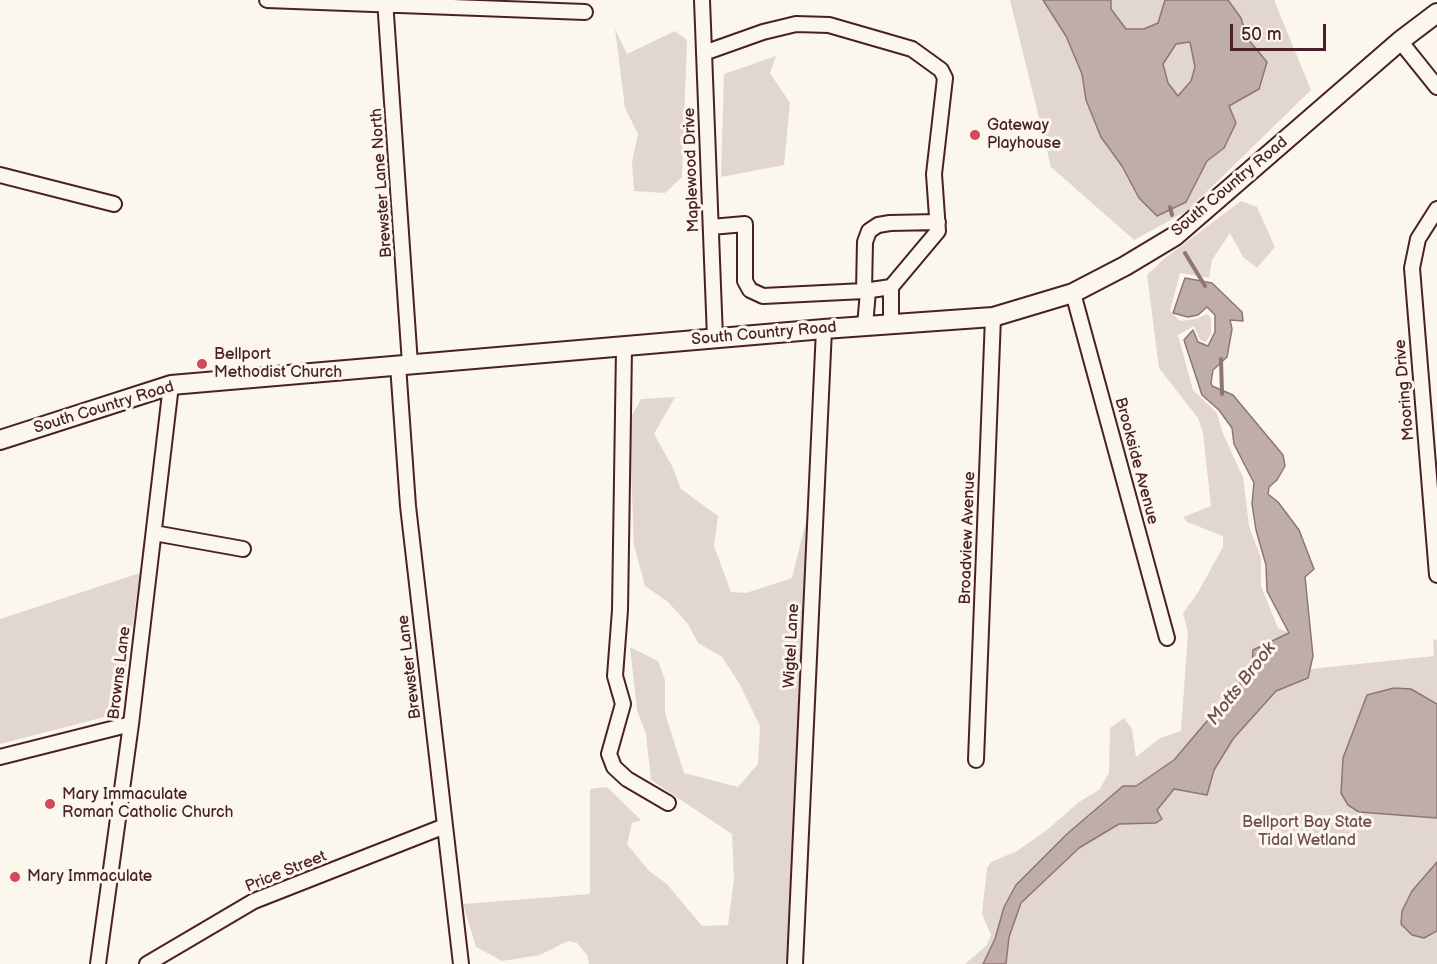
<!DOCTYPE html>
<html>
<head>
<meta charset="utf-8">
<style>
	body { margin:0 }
	#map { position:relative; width:1437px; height:964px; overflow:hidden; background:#fbf7ec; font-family:"Balsamiq Sans",sans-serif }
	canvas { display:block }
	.scale { position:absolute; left:1230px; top:24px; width:96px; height:27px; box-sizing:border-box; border:3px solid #4a1f2b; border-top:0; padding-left:8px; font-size:18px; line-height:21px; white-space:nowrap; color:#4a1f2b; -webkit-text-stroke:4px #fbf7ec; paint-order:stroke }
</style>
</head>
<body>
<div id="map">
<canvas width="1437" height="964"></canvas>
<div class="scale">50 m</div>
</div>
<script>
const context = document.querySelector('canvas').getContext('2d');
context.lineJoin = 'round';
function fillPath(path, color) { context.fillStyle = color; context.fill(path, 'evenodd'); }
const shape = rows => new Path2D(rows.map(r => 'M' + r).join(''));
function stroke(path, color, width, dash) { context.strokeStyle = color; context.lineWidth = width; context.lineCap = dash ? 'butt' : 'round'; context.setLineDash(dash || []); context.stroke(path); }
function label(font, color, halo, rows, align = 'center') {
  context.font = font + ' "Balsamiq Sans",sans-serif'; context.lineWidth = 6; context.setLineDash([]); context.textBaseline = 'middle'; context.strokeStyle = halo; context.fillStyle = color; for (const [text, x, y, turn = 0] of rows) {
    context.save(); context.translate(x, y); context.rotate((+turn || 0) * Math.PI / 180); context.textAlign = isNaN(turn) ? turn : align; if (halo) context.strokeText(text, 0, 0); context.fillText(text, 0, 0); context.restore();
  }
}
const green = shape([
	[1010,0,1043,0,1066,36,1082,74,1086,100,1139,198,1186,202,1207,161,1224,148,1229,106,1259,89,1267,62,1247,38,1241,18,1228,0,1274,0,1311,90,1187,211,1134,240,1051,167],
	[1111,0,1165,0,1166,2,1158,23,1144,29,1126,29,1111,9],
	[615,29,627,54,675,31,687,40,682,177,665,193,634,191,632,162,638,134,625,108],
	[1190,42,1195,67,1192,81,1178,96,1168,83,1163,64,1176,44],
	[776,56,770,73,790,103,784,165,721,177,724,74],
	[1241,201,1257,207,1275,247,1257,268,1243,257,1230,233,1212,260,1209,278,1180,273,1170,311,1180,321,1196,319,1207,314,1211,318,1211,334,1206,342,1200,340,1194,326,1178,335,1193,390,1217,413,1223,434,1243,477,1249,526,1261,558,1261,586,1278,628,1289,633,1274,641,1243,672,1239,687,1227,708,1213,715,1174,760,1135,786,1123,786,1067,834,1016,885,1004,907,995,939,983,964,965,964,986,946,991,935,982,914,987,868,991,862,1017,851,1047,830,1079,802,1099,790,1109,773,1110,728,1124,718,1132,729,1136,757,1160,738,1181,731,1188,632,1183,613,1197,594,1223,547,1223,536,1187,522,1183,517,1211,506,1203,433,1198,418,1159,368,1147,275,1165,258],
	[675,397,654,434,672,466,681,489,718,516,714,546,731,592,746,593,792,578,808,513,789,964,589,964,587,955,577,943,568,941,540,955,502,961,476,947,463,904,590,894,590,789,607,787,641,820,632,823,627,844,649,871,667,884,702,926,728,925,734,879,732,834,651,780,646,734,637,710,630,647,658,661,665,680,665,713,684,773,738,787,758,764,760,726,739,683,722,657,698,643,688,624,668,602,645,586,634,545,629,421,641,399],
	[140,573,120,713,0,744,0,619],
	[1433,639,1437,640,1437,964,995,964,1011,905,1076,846,1235,723,1309,646,1311,669,1434,656]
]);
const water = shape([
	[1043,0,1111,0,1111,9,1126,29,1144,29,1158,23,1165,0,1228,0,1241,18,1247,38,1267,62,1259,89,1229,106,1236,123,1224,148,1207,161,1186,202,1157,216,1139,198,1122,166,1101,137,1086,100,1082,74,1066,36,1043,0],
	[1190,42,1195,67,1191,81,1178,96,1168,83,1163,64,1176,44,1190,42],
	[1185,278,1212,283,1242,312,1243,321,1230,320,1232,329,1227,357,1213,370,1211,383,1212,386,1233,395,1283,455,1285,466,1277,480,1269,487,1268,494,1278,502,1299,530,1314,569,1305,577,1313,656,1308,678,1276,691,1233,739,1214,770,1207,795,1174,789,1157,810,1162,819,1156,823,1119,824,1079,848,1021,903,1009,937,1006,964,983,964,995,939,1004,907,1016,885,1067,834,1123,786,1136,786,1174,760,1213,714,1227,708,1239,687,1243,672,1252,666,1253,650,1289,633,1267,591,1266,565,1256,530,1252,504,1254,483,1234,444,1232,428,1219,410,1202,395,1184,340,1193,330,1198,342,1208,346,1215,332,1215,315,1207,307,1198,315,1188,317,1173,313,1185,278],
	[1394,688,1411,689,1437,704,1437,818,1359,812,1348,805,1341,793,1343,758,1367,695,1394,688],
	[1437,862,1437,931,1424,938,1412,935,1401,924,1402,911,1412,891,1437,862]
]);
const stream = shape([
	[1170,207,1172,215],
	[1185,253,1205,286],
	[1221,359,1222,394]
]);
const minor = shape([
	[267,0,585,12],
	[385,0,410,364],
	[702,0,715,338],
	[1400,41,1437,87],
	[704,53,763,32,796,24,829,25,912,49,941,70,945,78,934,174,938,231,891,287,864,291,763,296,750,290,745,281,745,224,711,227],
	[0,175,114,204],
	[1437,209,1418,239,1412,268,1437,575],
	[864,291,865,242,869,231,878,225,890,223,938,222],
	[1073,293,1167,638],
	[891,324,891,287],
	[865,326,868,291],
	[624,348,620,610,615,676,623,704,609,754,614,767,627,779,668,803],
	[398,365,408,506,461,964],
	[154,533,243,549],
	[0,757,131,724],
	[976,760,993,317],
	[98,964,131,724,171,385],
	[147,964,254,901,445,826],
	[795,964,824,329]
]);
const major = shape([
	[0,440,171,385,824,329,993,317,1073,293,1125,266,1175,236,1400,41,1437,13]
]);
const markers = [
	[975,135,6,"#d1495b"],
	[202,364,6,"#d1495b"],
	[50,804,6,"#d1495b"],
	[15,877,6,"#d1495b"]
];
const poiNames = [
	["Gateway",987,126],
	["Playhouse",987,144],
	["Bellport",214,355],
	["Methodist Church",214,373],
	["Mary Immaculate",62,795],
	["Roman Catholic Church",62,813],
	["Mary Immaculate",27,877]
];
const streetNames = [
	["Maplewood Drive",692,170,-92],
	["Brewster Lane North",382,183,-94],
	["South Country Road",1230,187,-40],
	["South Country Road",764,334,-5],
	["Mooring Drive",1405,390,-95],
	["South Country Road",104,408,-17],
	["Brookside Avenue",1136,461,75],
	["Broadview Avenue",968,538,-88],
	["Wigtel Lane",792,646,-87],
	["Brewster Lane",410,667,-97],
	["Browns Lane",120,673,-83],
	["Price Street",286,872,-22]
];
const parkNames = [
	["Bellport Bay State",1307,823],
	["Tidal Wetland",1307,841]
];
const waterNames = [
	["Motts Brook",1242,684,-52]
];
fillPath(green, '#e2d7d0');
fillPath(water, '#bfadaa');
stroke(water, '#907477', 1.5);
stroke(stream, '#907477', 4);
stroke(minor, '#4a1f2b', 18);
stroke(major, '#4a1f2b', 22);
stroke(minor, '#fbf7ec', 14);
stroke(major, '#fbf7ec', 18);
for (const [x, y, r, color] of markers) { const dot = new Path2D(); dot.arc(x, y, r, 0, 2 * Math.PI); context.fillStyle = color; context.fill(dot); stroke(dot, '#fbf7ec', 2); }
label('16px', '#4a1f2b', '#fbf7ec', poiNames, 'left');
label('16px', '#4a1f2b', '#fbf7ec', streetNames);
label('16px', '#704d54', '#fbf7ec', parkNames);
label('italic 18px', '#6d4a51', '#fbf7ec', waterNames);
</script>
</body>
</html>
